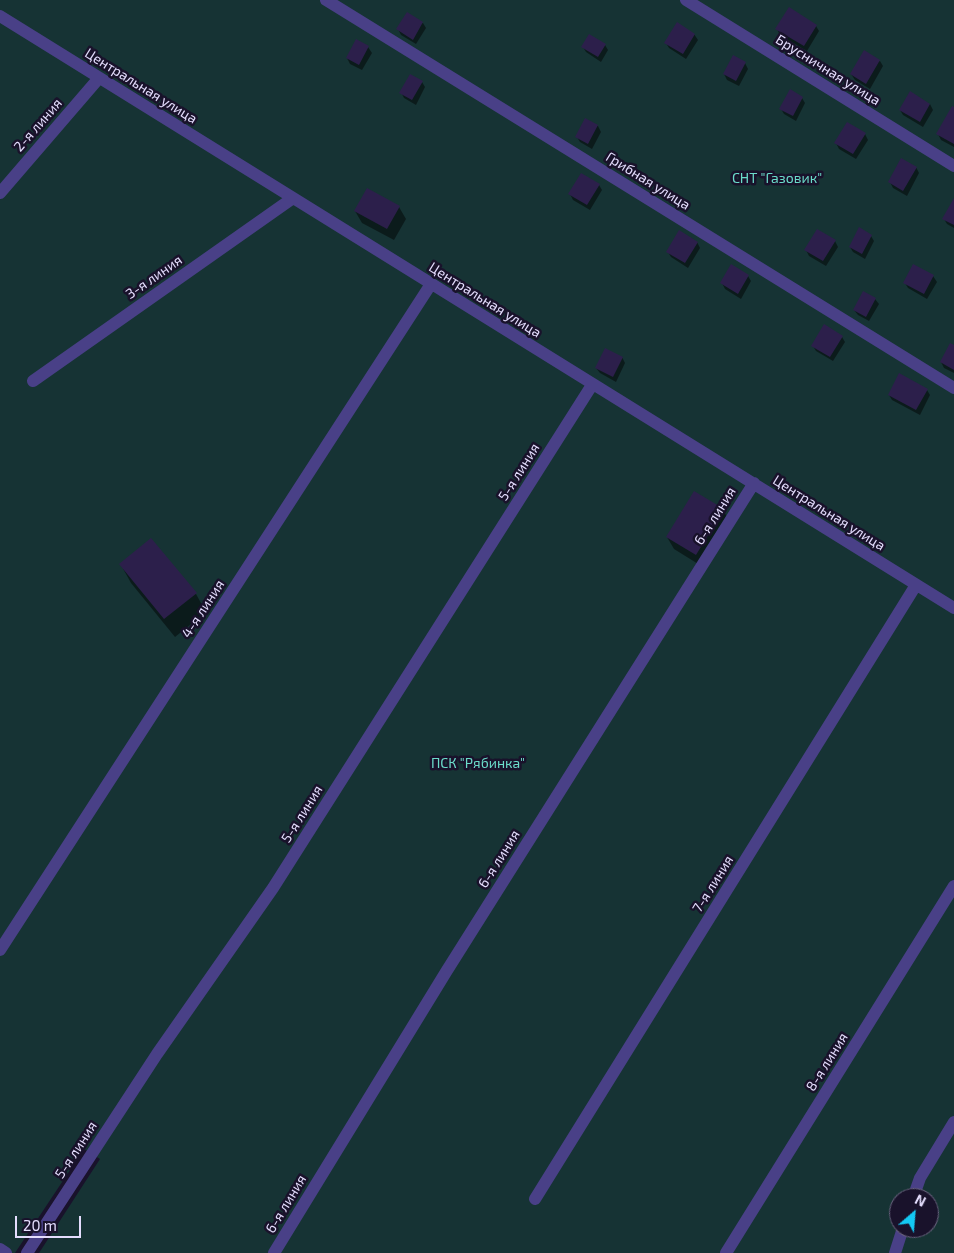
<!DOCTYPE html>
<html>
<head>
<meta charset="utf-8">
<style>
	body { margin:0 }
	#map { position:relative; width:954px; height:1253px; overflow:hidden; background:#19122b; font-family:"Exo 2",sans-serif }
	canvas { display:block }
	.north { position:absolute; left:889px; top:1188px; width:50px; height:50px; box-sizing:border-box; background:#19122b; border:1px solid #6a637f; border-radius:50%; rotate:27deg; font-size:14px; font-weight:700; line-height:20px; text-align:center; color:#e4ddfd }
	.north::after { content:''; display:block; margin:auto; width:18px; height:22px; background:#13c9f4; clip-path:polygon(50% 0,100% 100%,50% 72%,0 100%) }
	.scale { position:absolute; left:15px; top:1216px; width:66px; height:22px; box-sizing:border-box; border:2px solid #e4ddfd; border-top:0; padding-left:6px; font-size:15px; line-height:18px; white-space:nowrap; color:#e4ddfd; -webkit-text-stroke:4px #19122b; paint-order:stroke }
</style>
</head>
<body>
<div id="map">
<canvas width="954" height="1253"></canvas>
<div class="north">N</div>
<div class="scale">20 m</div>
</div>
<script>
const context = document.querySelector('canvas').getContext('2d');
context.lineJoin = 'round';
function fillPath(path, color) { context.fillStyle = color; context.fill(path, 'evenodd'); }
const shape = rows => new Path2D(rows.map(r => 'M' + r).join(''));
function stroke(path, color, width, dash) { context.strokeStyle = color; context.lineWidth = width; context.lineCap = dash ? 'butt' : 'round'; context.setLineDash(dash || []); context.stroke(path); }
function label(font, color, halo, rows, align = 'center') {
  context.font = font + ' "Exo 2",sans-serif'; context.lineWidth = 5; context.setLineDash([]); context.textBaseline = 'middle'; context.strokeStyle = halo; context.fillStyle = color; for (const [text, x, y, turn = 0] of rows) {
    context.save(); context.translate(x, y); context.rotate((+turn || 0) * Math.PI / 180); context.textAlign = isNaN(turn) ? turn : align; if (halo) context.strokeText(text, 0, 0); context.fillText(text, 0, 0); context.restore();
  }
}
const green = shape([
	[0,0,954,0,954,1253,39,1253,100,1159,84,1149,15,1253,0,1253],
	[899,1198,929,1198,929,1228,899,1228]
]);
const shadow = shape([
	[423,23,426,28,416,44,401,35,398,29],
	[816,26,819,31,807,51,780,35,777,29],
	[694,34,698,40,686,59,669,48,666,43],
	[605,45,608,50,601,62,586,52,583,47],
	[368,47,372,53,362,70,350,64,347,58],
	[880,61,883,66,870,89,855,80,851,74],
	[745,63,748,69,739,86,727,80,724,74],
	[422,82,425,87,416,105,404,98,401,92],
	[802,98,805,103,796,121,784,114,781,109],
	[930,104,933,110,923,127,903,115,900,110],
	[954,108,954,147,941,140,938,134],
	[586,120,598,126,601,132,592,149,580,142,577,137],
	[865,134,868,140,856,159,839,149,836,143],
	[916,167,919,173,907,196,893,188,890,182],
	[599,185,602,190,590,210,573,200,570,194],
	[954,201,954,228,947,224,944,219],
	[399,207,406,219,394,240,362,223,355,211],
	[871,236,874,241,865,259,853,252,850,247],
	[835,241,838,247,826,266,809,256,806,250],
	[697,242,700,248,688,268,671,257,668,252],
	[748,276,751,281,741,299,725,289,722,283],
	[933,276,937,282,927,299,908,288,905,283],
	[875,299,879,304,869,321,858,315,854,310],
	[842,337,845,342,833,361,816,351,813,346],
	[954,347,954,373,944,368,941,362],
	[622,357,625,363,616,382,600,373,596,368],
	[927,390,930,395,920,415,892,400,889,395],
	[723,510,730,522,703,567,674,549,667,537],
	[121,565,196,594,206,612,175,637,131,583]
]);
const building = shape([
	[789,7,817,25,804,46,775,29],
	[407,12,423,22,413,40,396,29],
	[677,22,695,34,683,54,664,43],
	[589,34,606,44,598,57,581,47],
	[356,39,369,46,359,65,346,58],
	[864,50,880,60,866,84,850,74],
	[733,55,746,62,736,81,723,74],
	[410,74,423,81,412,100,399,93],
	[790,89,803,97,793,116,779,109],
	[910,91,930,104,920,122,899,110],
	[952,106,954,107,954,144,936,134],
	[585,118,598,125,588,144,575,137],
	[847,122,866,133,853,154,834,143],
	[901,158,917,167,903,191,888,182],
	[581,173,600,184,587,205,568,194],
	[367,188,400,206,387,229,354,211],
	[954,198,954,225,942,219],
	[859,227,872,235,862,254,849,247],
	[817,229,836,240,823,261,804,250],
	[679,230,698,242,685,263,666,252],
	[731,264,749,275,738,294,720,283],
	[913,264,934,275,924,294,903,283],
	[863,291,876,298,866,317,853,310],
	[824,324,843,336,830,357,811,346],
	[950,343,954,345,954,370,940,362],
	[605,348,623,357,613,377,595,368],
	[899,373,928,389,916,410,888,395],
	[694,491,724,509,696,555,666,537],
	[151,538,197,593,164,619,119,564]
]);
const minor = shape([
	[326,0,954,388],
	[686,0,954,166],
	[0,16,954,608],
	[0,193,99,78],
	[33,381,293,198],
	[0,950,431,284],
	[913,1198,920,1178,954,1122],
	[535,1199,916,585],
	[0,1249,6,1253],
	[27,1253,157,1054,273,888,592,385],
	[274,1253,446,972,754,483],
	[726,1253,954,886],
	[895,1253,903,1228]
]);
const streetNames = [
	["Брусничная улица",828,70,32],
	["Центральная улица",141,86,32],
	["2-я линия",38,125,-49],
	["Грибная улица",648,181,32],
	["3-я линия",154,277,-35],
	["Центральная улица",485,300,32],
	["5-я линия",519,472,-58],
	["Центральная улица",829,513,32],
	["6-я линия",715,516,-58],
	["4-я линия",203,609,-57],
	["5-я линия",302,814,-58],
	["6-я линия",499,859,-58],
	["7-я линия",713,884,-58],
	["8-я линия",827,1062,-58],
	["5-я линия",76,1150,-57],
	["6-я линия",286,1204,-59]
];
const parkNames = [
	["СНТ \"Газовик\"",777,178],
	["ПСК \"Рябинка\"",478,763]
];
fillPath(green, '#163334');
fillPath(shadow, '#0007');
fillPath(building, '#2c1f4b');
stroke(minor, '#494087', 12);
label('14px', '#e4ddfd', '#19122b', streetNames);
label('14px', '#6bdcca', '#19122b', parkNames);
</script>
</body>
</html>
